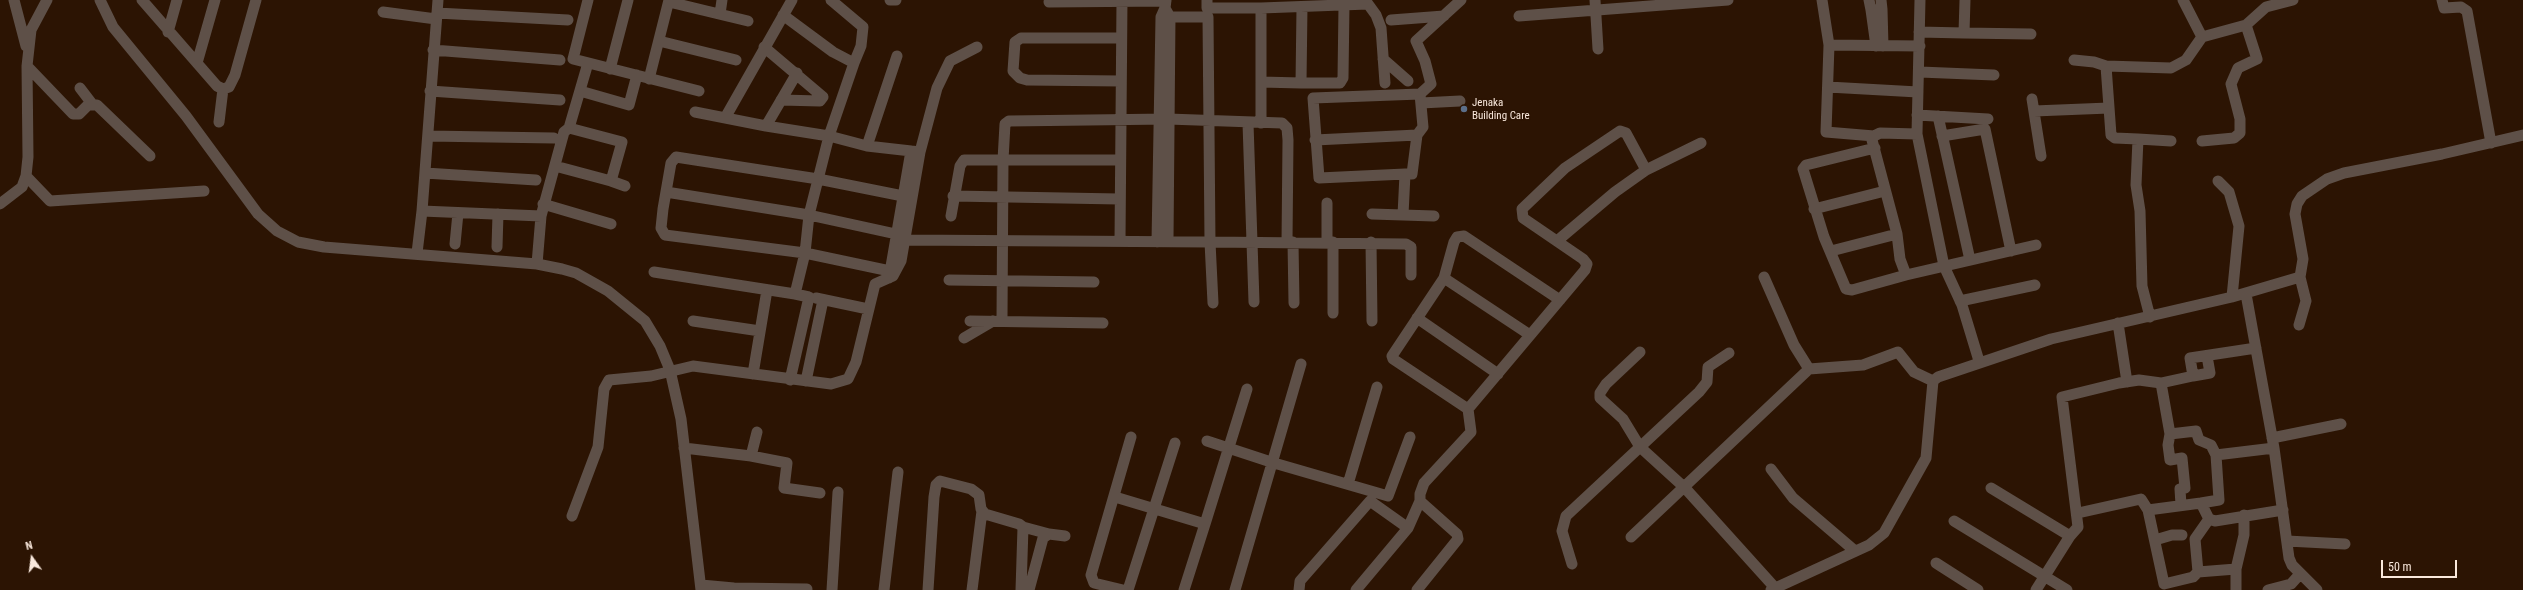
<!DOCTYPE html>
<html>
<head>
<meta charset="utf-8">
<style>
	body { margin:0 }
	#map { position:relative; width:2523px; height:590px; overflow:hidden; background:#2c1403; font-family:"Roboto Condensed",sans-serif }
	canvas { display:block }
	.north { position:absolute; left:12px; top:538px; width:40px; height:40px; -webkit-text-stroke:3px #2c1403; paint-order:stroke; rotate:346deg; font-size:11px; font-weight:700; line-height:16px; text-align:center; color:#f9e8dc }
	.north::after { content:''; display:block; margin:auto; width:14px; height:18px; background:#f9e8dc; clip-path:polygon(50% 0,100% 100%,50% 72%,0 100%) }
	.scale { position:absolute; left:2381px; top:560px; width:76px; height:18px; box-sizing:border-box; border:2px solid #f9e8dc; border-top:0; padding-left:5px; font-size:12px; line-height:14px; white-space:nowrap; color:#f9e8dc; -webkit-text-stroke:3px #2c1403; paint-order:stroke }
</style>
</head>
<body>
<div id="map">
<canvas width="2523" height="590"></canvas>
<div class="north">N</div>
<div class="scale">50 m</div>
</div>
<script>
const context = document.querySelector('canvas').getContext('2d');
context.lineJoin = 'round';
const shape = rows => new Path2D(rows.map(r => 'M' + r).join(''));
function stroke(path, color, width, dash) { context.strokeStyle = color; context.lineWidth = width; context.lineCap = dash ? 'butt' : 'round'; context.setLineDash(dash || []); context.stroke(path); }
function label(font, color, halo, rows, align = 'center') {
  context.font = font + ' "Roboto Condensed",sans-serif'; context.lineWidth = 3; context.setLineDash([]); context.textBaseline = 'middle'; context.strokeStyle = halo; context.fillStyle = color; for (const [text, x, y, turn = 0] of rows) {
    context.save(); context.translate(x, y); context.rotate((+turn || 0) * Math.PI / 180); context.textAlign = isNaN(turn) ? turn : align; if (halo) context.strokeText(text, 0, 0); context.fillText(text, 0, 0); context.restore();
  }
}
const minor = shape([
	[14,0,26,46],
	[100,0,113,27,186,116,258,214,277,231,298,242,324,247,537,264,562,269,576,273,608,291,645,321,660,346,670,370,681,419,701,590],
	[142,0,217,86,223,89,229,87,235,75,256,0],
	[588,0,573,59,699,91],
	[890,0,896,0],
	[1207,0,1207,8,1261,8],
	[1595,0,1598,49],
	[1822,0,1829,45,1826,132,1874,136],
	[1869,0,1871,10,1882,9,1881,0],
	[1920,0,1917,134,1880,133,1874,136,1872,140,1897,234,1900,259,1906,275,2036,245],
	[2183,0,2202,37],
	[2442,0,2444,8,2461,7,2467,11,2491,143],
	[669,2,748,21],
	[1049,2,1166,1],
	[1302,7,1301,83,1340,83,1343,78,1344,5],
	[1882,9,1883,46],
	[1166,10,1170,17,1168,241],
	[1871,10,1876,46],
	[383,12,436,19],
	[437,13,568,20],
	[720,14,722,0],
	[783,15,833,52,854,63,861,46,863,27,831,0],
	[1519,16,1728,0],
	[1161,17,1208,17,1210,242,1406,244,1411,247,1411,275],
	[1391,20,1444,16],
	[168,32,177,0],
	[1919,32,1964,33,1965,0],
	[1964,33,2031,34],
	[659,41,736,60],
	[1829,45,1920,46],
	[764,47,823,97,820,101,781,100],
	[433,50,560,60],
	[1383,59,1408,81],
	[2074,60,2094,62,2106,66,2171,68,2186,60,2202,37,2246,25,2266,7,2293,0],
	[197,63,215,0],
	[27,66,73,114,79,114,88,105,97,105,150,156],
	[2106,66,2111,135,2115,138,2138,139,2136,185,2140,211,2142,286,2150,317],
	[610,69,628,0],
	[1920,72,1994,75],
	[649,79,669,0],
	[1121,81,1027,80,1020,78,1013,71,1015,42,1021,38,1121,38],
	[1261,82,1301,83],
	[1828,87,1918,92],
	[80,88,93,105],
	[430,91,560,100],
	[580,91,629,105,637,75],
	[2032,99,2041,156],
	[1421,103,1460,101],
	[2034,111,2109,108],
	[695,112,766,126,829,136,867,146,920,152],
	[1917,115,1988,119],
	[1938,116,1970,260],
	[725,118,792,0],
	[219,122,223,89],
	[1248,123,1254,302],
	[1261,123,1261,8,1368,4,1376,15,1381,28,1385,83],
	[766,126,797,73],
	[1917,134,1944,266,1962,305,1979,361],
	[428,136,554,138],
	[1942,136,1985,129,2011,251],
	[2138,139,2171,141],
	[1315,140,1417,135],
	[2202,141,2234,138,2240,133,2240,119,2231,84,2238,68,2257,59,2246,25],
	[867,146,897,56],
	[1875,148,1806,165,1803,169,1824,237,1846,289,1852,290,1906,275],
	[555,166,611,181,622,142,569,128],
	[425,173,536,180],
	[1405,174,1319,178,1313,98,1420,94],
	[26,176,50,201,204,191],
	[611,181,625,186],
	[2218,181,2229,192,2239,226,2232,297],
	[666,192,809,215,896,234],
	[953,196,1119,199],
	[0,204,22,187,26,176,28,157,27,66,31,30,47,0],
	[543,204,611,224],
	[1814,209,1885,191],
	[422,211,541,216,537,264],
	[1372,214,1403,215,1405,174,1412,174,1417,135,1423,127,1420,94,1431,84,1425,61,1416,41,1461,0],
	[1403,215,1434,216],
	[541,216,564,132,569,128,588,63],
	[951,216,960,166,964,160,1120,160],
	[904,240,1210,242,1213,303],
	[1120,241,1122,0],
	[1557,241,1615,192,1646,170],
	[1157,242,1161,17,1165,8,1166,0],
	[1293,242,1294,303],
	[1327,242,1327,203],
	[1371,242,1372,321],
	[455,244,458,213],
	[497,247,498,214],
	[1831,251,1897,234],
	[417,253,422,211,438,0],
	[890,271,805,253,665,235,661,228,663,209,671,163,676,157,818,179,903,196],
	[654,272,795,294],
	[1764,277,1794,345,1809,369,1863,365,1898,352,1914,372,1933,381],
	[889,278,911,151],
	[1444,278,1454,242,1457,237,1464,236,1560,300],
	[949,280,1094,282],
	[2246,294,2274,448,2289,558,2292,565,2317,590],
	[816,298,868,309],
	[1960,301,2035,285],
	[1333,313,1333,242],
	[1417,318,1498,374],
	[1002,320,1003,160,1005,124,1009,121,1168,119,1282,123,1287,128,1288,140,1287,242],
	[693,321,760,331],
	[970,321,1103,323],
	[2118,323,2127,382],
	[2299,325,2306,301,2300,277,2303,259,2295,214,2297,204,2302,196,2327,179,2344,173,2442,154,2523,135],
	[964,338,993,321],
	[1640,352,1606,384,1600,393,1600,398,1623,419,1640,447,1685,488,1777,590],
	[753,374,767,290],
	[2193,376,2210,373,2207,356],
	[790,380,809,297,795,294,805,253,809,215,829,136,854,63],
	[806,381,823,300],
	[2161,383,2170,434,2168,445,2170,460,2182,458,2185,488,2180,489,2181,505],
	[1468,409,1393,359,1392,356,1444,278,1530,335],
	[2170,434,2196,431,2199,440,2211,445,2216,455],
	[2272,438,2341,424],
	[1207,441,1274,463,1388,496,1410,437],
	[684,448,751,456,757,432],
	[751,456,787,463,784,488,820,493],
	[1771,469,1793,498,1855,551],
	[1348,484,1377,387],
	[1991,488,2070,536],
	[1115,497,1205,524,1184,590],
	[2201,503,2219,500,2216,455,2274,448],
	[2148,510,2164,584,2193,577,2198,572,2195,539,2209,519],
	[2078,513,2141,499,2148,510,2201,503,2209,519,2215,521,2283,510],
	[572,516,598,447,604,389,609,380,651,376,693,366,831,384,848,379,856,362,875,284,893,276,901,261,920,152,937,88,950,61,977,47],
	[1954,521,2067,590],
	[1205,524,1247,389],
	[1023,527,1049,534],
	[1631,537,1809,369],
	[2155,540,2172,535,2182,535],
	[2287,541,2345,544],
	[1936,563,1978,590],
	[1572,564,1562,531,1566,516,1699,392,1707,382,1708,367,1729,353],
	[2198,572,2236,569],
	[701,585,734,588,807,589],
	[832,590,838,492],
	[884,590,898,472],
	[928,590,934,497,936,485,940,481,971,489,979,495,981,509,985,514,1019,524,1023,527,1021,590],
	[972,590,982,511],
	[1029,590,1043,538,1049,534,1065,536],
	[1123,590,1094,583,1091,575,1131,437],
	[1128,590,1175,443],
	[1235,590,1301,364],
	[1299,590,1300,581,1370,501,1408,528],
	[1356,590,1408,528,1420,501,1420,494,1424,483,1471,432,1468,409,1585,270,1587,264,1583,259,1523,218,1522,209,1565,168,1620,131,1626,133,1646,170,1701,143],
	[1417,590,1458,539,1457,534,1420,501],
	[1771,590,1869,545,1884,533,1926,458,1933,381,1938,377,2051,339,2232,297,2300,277],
	[2036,590,2070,536,2078,527,2062,397,2119,383,2139,380,2161,383,2193,376,2190,358,2256,348],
	[2236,590,2236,569,2244,535,2244,515],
	[2268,590,2291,584,2300,574]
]);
const markers = [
	[1464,109,4,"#5c6f8a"]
];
const poiNames = [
	["Jenaka",1472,103],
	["Building Care",1472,116]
];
stroke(minor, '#5e5048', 11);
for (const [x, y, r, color] of markers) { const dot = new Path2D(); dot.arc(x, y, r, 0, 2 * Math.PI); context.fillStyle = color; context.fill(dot); stroke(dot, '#2c1403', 1.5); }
label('11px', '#f9e8dc', '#2c1403', poiNames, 'left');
</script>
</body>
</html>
